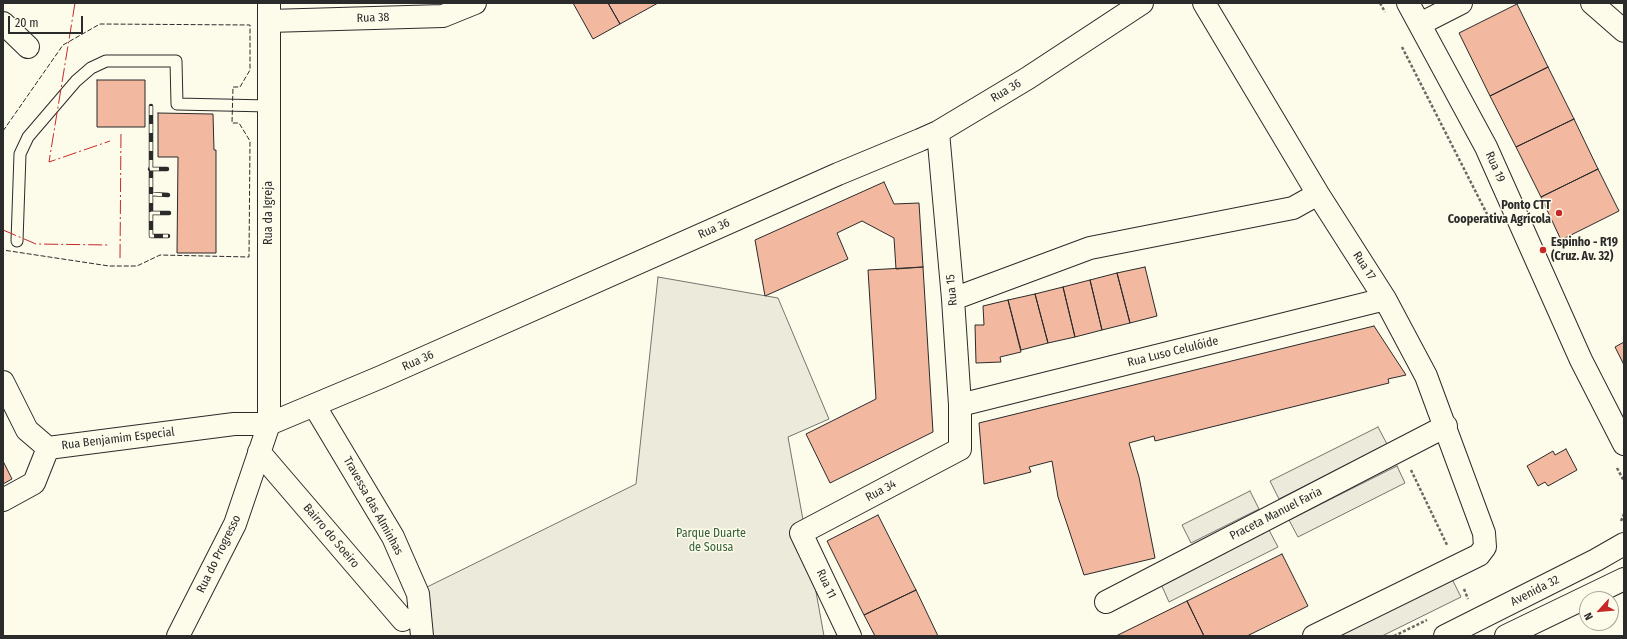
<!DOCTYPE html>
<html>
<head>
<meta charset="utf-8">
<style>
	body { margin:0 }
	#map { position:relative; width:1627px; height:639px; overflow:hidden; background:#fdfbea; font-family:"Fira Sans Condensed",sans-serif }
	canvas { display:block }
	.frame { position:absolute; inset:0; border:4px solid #2b2b2b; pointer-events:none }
	.north { position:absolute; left:1579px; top:591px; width:40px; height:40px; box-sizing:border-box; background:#fdfbea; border:1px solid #a9a89e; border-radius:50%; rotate:243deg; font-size:11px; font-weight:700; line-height:16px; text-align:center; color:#2b2b2b }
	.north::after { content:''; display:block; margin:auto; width:14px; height:18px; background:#c62828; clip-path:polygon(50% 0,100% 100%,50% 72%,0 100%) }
	.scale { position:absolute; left:8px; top:16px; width:75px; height:18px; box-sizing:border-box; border:2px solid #2b2b2b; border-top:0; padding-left:5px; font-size:12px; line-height:14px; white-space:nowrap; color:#2b2b2b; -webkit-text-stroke:3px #fdfbea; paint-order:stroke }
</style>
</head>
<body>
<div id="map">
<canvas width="1627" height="639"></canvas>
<div class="frame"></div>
<div class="north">N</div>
<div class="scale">20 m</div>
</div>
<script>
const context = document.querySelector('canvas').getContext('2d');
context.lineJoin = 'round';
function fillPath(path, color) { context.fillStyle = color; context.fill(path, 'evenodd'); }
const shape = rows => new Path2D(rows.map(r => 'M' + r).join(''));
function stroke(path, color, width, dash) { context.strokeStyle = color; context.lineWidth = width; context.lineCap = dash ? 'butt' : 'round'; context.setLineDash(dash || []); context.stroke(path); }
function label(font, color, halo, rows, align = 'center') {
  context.font = font + ' "Fira Sans Condensed",sans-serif'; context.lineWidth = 3; context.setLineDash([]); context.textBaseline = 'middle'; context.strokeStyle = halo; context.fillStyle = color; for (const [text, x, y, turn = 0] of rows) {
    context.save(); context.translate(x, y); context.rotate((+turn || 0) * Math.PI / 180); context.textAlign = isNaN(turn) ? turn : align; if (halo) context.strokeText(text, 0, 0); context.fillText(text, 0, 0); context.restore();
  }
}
const green = shape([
	[658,277,778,298,829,419,788,437,824,636,431,636,425,588,636,484,658,277]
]);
const parking = shape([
	[1378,427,1387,444,1279,499,1270,481,1378,427],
	[1397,466,1405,483,1298,537,1289,520,1397,466],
	[1250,491,1259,509,1191,543,1182,525,1250,491],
	[1269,530,1278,547,1169,602,1161,584,1269,530],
	[1452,579,1461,597,1382,636,1337,636,1452,579]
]);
const building = shape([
	[573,3,608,3,620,24,593,39,573,3],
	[608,3,658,3,620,24,608,3],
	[1517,4,1548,67,1490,96,1459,33,1517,4],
	[1548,67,1574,119,1516,147,1490,96,1548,67],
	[97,80,145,80,145,127,97,127,97,80],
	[158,113,213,114,214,150,216,150,216,253,177,253,178,157,158,157,158,113],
	[1574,119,1598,169,1541,197,1516,147,1574,119],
	[1598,169,1619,211,1561,240,1541,197,1598,169],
	[884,182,894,204,919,203,923,267,896,269,894,238,862,221,837,233,848,259,765,296,755,240,884,182],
	[923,267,933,432,830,483,806,434,876,399,868,270,923,267],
	[1145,267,1157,316,1130,323,1117,273,1145,267],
	[1117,273,1130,323,1102,330,1090,280,1117,273],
	[1090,280,1102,330,1075,337,1063,287,1090,280],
	[1063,287,1075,337,1048,343,1035,294,1063,287],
	[1035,294,1048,343,1021,350,1008,300,1035,294],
	[1008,300,1021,352,1000,357,1001,362,976,363,975,325,984,325,983,306,1008,300],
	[1374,326,1406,375,1388,379,1389,383,1155,441,1154,436,1129,443,1139,477,1155,558,1084,575,1058,497,1052,461,1029,467,1031,472,984,484,979,423,1374,326],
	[1624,342,1624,365,1615,347,1624,342],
	[1566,449,1577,470,1548,486,1545,482,1538,486,1527,466,1553,451,1555,455,1566,449],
	[3,461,12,479,3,484,3,461],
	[878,515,916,590,864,615,827,541,878,515],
	[1282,554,1308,606,1247,636,1204,636,1187,601,1282,554],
	[916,590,938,636,875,636,864,615,916,590],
	[1187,601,1204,636,1116,636,1187,601]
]);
const path = shape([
	[1380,3,1385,12],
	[1402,47,1487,214],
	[1617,468,1624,481],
	[1411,470,1447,545],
	[1621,521,1624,514],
	[1464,589,1468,599],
	[1394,636,1427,620]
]);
const lane = shape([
	[17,241,20,154,28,137,76,81,91,68,106,61,176,61,177,104,269,106]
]);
const street = shape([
	[1204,3,1318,194,1385,299,1426,376,1484,533,1485,547,1479,555,1314,636],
	[1592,3,1624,31],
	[269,21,443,16,475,3],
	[3,23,28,47],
	[1420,24,1461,3],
	[953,299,1090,248,1293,208,1318,194],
	[3,382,27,430,48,448,234,424,269,424,381,377,838,174,920,140,938,132,1028,78,1142,3],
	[314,405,393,537,418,594,422,636],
	[960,405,1385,299],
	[259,452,403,620],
	[3,500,34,483,48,448],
	[1106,602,1446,426],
	[178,636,235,524,269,424,269,3],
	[850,636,801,533,960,449,960,405,953,299,938,132]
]);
const secondary = shape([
	[1408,3,1486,147,1581,360,1624,444],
	[1445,636,1596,560,1624,544],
	[1506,636,1624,579]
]);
const rail = shape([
	[151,106,151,194,168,195],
	[150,169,167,169],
	[151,194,151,236,168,236],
	[151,213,169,213]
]);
const fence = shape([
	[3,131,63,45,100,24,250,25,250,70,240,87,233,87,232,123,239,123,250,141,249,257,160,255,137,266,109,266,3,250]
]);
const power = shape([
	[75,3,49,162,110,141],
	[3,230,36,244,109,245],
	[120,258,121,131]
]);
const markers = [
	[1559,213,4,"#c62828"],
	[1543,250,4,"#c62828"]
];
const streetNames = [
	["Rua 38",373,18,-2],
	["Rua 36",1006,91,-31],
	["Rua 19",1495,167,66],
	["Rua da Igreja",269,213,-90],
	["Rua 36",714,229,-24],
	["Rua 17",1364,266,57],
	["Rua 15",952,290,-95],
	["Rua Luso Celulóide",1173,352,-14],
	["Rua 36",418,361,-24],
	["Rua Benjamim Especial",118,439,-7],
	["Rua 34",881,491,-28],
	["Travessa das Alminhas",373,506,61],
	["Praceta Manuel Faria",1276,514,-27],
	["Bairro do Soeiro",331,536,50],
	["Rua do Progresso",219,554,-64],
	["Rua 11",826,584,65],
	["Avenida 32",1535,591,-27]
];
const poiNames = [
	["Ponto CTT",1551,206],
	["Cooperativa Agrícola",1551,220],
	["Espinho - R19",1551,243,"left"],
	["(Cruz. Av. 32)",1551,257,"left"]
];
const parkNames = [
	["Parque Duarte",711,534],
	["de Sousa",711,548]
];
fillPath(green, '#ecebdb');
stroke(green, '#74746e', 1);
fillPath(parking, '#eceadb');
stroke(parking, '#74746e', 1);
fillPath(building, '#f2b8a0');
stroke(building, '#2b2b2b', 1);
stroke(lane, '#2b2b2b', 13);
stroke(street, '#2b2b2b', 24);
stroke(secondary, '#2b2b2b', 24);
stroke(path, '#6a6964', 2.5, [3, 2]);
stroke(lane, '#fdfbea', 11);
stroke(street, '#fdfbea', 22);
stroke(secondary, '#fdfbea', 22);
stroke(rail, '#2b2b2b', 4.5);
stroke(rail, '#fdfbea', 3, [9]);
stroke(fence, '#2b2b2b', 1, [5, 2]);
stroke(power, '#c62828', 1, [14, 3, 2, 3]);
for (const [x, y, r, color] of markers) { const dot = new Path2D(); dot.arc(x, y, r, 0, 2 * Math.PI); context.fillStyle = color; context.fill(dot); stroke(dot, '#fdfbea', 1.5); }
label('12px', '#2b2b2b', '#fdfbea', streetNames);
label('bold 12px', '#2b2b2b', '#fdfbea', poiNames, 'right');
label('12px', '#34623c', '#fdfbea', parkNames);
</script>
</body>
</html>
